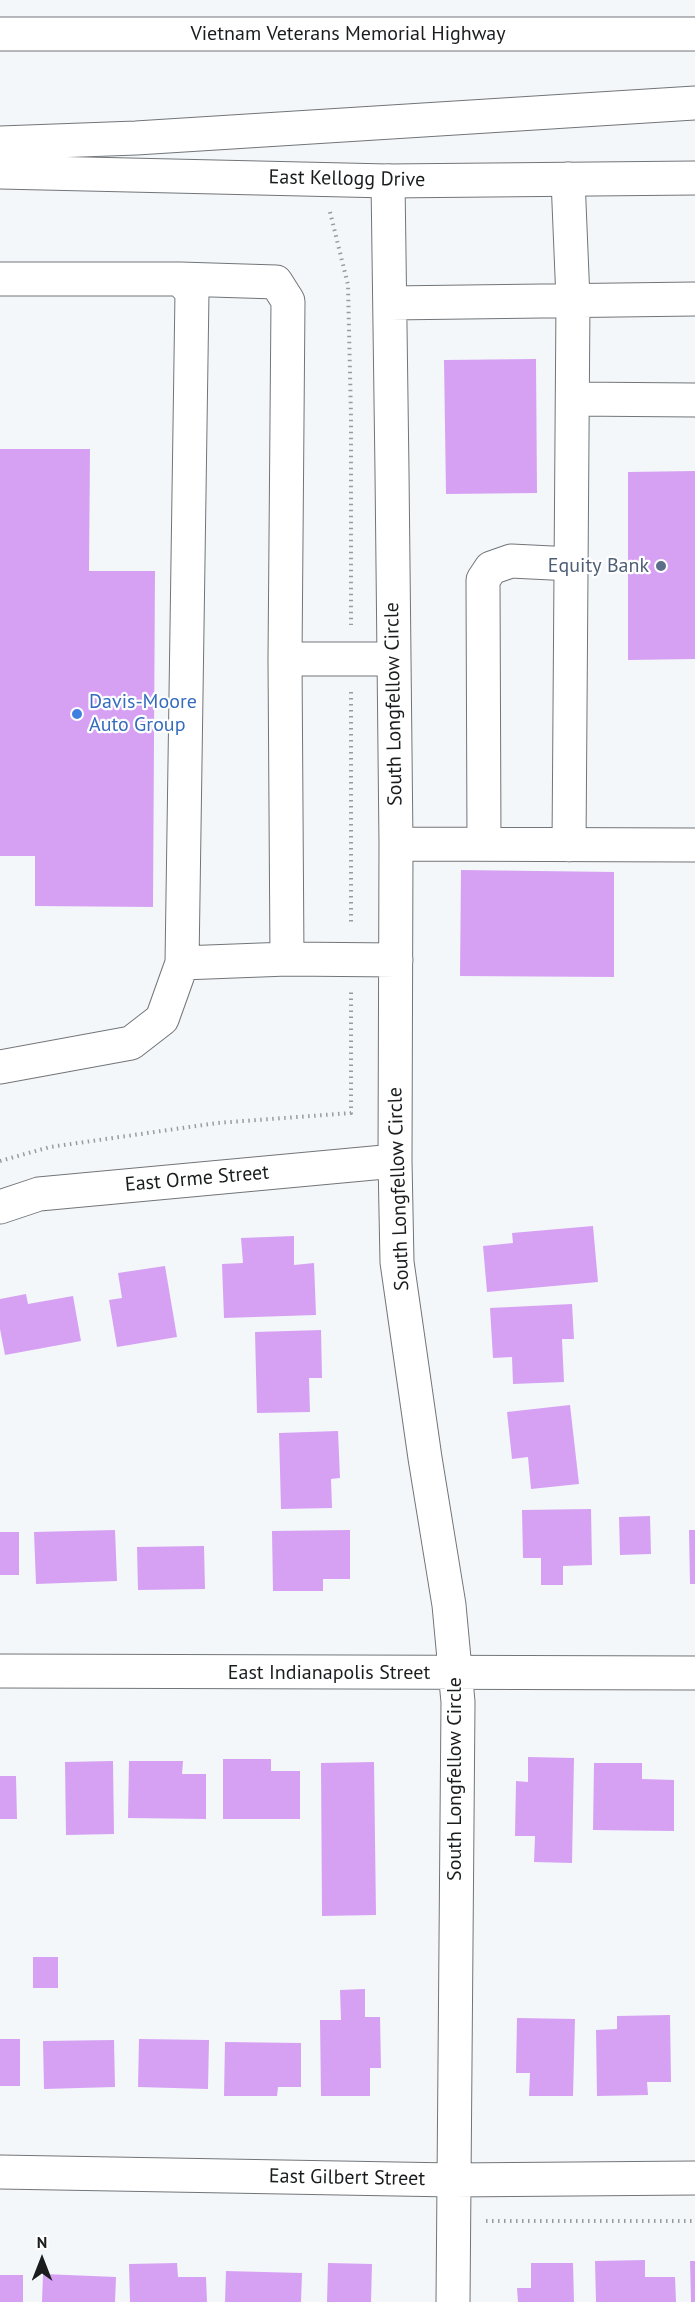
<!DOCTYPE html>
<html>
<head>
<meta charset="utf-8">
<style>
	body { margin:0 }
	#map { position:relative; width:695px; height:2302px; overflow:hidden; background:#f3f7fa; font-family:"PT Sans",sans-serif }
	canvas { display:block }
	.north { position:absolute; left:12px; top:2230px; width:60px; height:60px; -webkit-text-stroke:4px #fff; paint-order:stroke; rotate:0deg; font-size:16px; font-weight:700; line-height:24px; text-align:center; color:#1a1c1d }
	.north::after { content:''; display:block; margin:auto; width:21px; height:27px; background:#1a1c1d; clip-path:polygon(50% 0,100% 100%,50% 72%,0 100%) }
</style>
</head>
<body>
<div id="map">
<canvas width="695" height="2302"></canvas>
<div class="north">N</div>
</div>
<script>
const context = document.querySelector('canvas').getContext('2d');
context.lineJoin = 'round';
function fillPath(path, color) { context.fillStyle = color; context.fill(path, 'evenodd'); }
const shape = rows => new Path2D(rows.map(r => 'M' + r).join(''));
function stroke(path, color, width, dash) { context.strokeStyle = color; context.lineWidth = width; context.lineCap = dash ? 'butt' : 'round'; context.setLineDash(dash || []); context.stroke(path); }
function label(font, color, halo, rows, align = 'center') {
  context.font = font + ' "PT Sans",sans-serif'; context.lineWidth = 4.5; context.setLineDash([]); context.textBaseline = 'middle'; context.strokeStyle = halo; context.fillStyle = color; for (const [text, x, y, turn = 0] of rows) {
    context.save(); context.translate(x, y); context.rotate((+turn || 0) * Math.PI / 180); context.textAlign = isNaN(turn) ? turn : align; if (halo) context.strokeText(text, 0, 0); context.fillText(text, 0, 0); context.restore();
  }
}
const building = shape([
	[536,359,537,493,446,494,444,360],
	[0,449,90,449,89,571,155,571,153,907,35,906,35,856,0,856],
	[695,471,695,659,628,660,628,472],
	[461,870,614,872,614,977,460,976],
	[593,1226,598,1282,487,1292,483,1246,513,1243,512,1233],
	[294,1236,294,1265,314,1263,316,1315,224,1318,222,1264,243,1263,241,1238],
	[165,1266,177,1337,117,1347,109,1300,122,1298,118,1273],
	[26,1294,28,1304,73,1296,81,1341,5,1355,0,1329,0,1299],
	[572,1304,574,1339,562,1339,564,1382,513,1384,512,1357,493,1358,490,1308],
	[321,1330,322,1378,309,1378,310,1412,257,1413,255,1332],
	[570,1405,579,1484,531,1489,528,1457,512,1459,507,1412],
	[338,1431,340,1478,331,1479,332,1508,281,1509,279,1433],
	[591,1509,592,1565,563,1566,563,1585,541,1585,541,1558,523,1558,522,1510],
	[650,1516,651,1554,620,1555,619,1517],
	[115,1530,117,1581,36,1584,34,1532],
	[350,1530,350,1579,323,1579,323,1591,273,1591,272,1531],
	[689,1530,695,1530,695,1584,690,1584],
	[0,1532,19,1532,19,1575,0,1575],
	[204,1546,205,1589,138,1590,137,1547],
	[528,1757,574,1758,572,1863,534,1862,535,1836,515,1836,516,1781,528,1782],
	[223,1759,271,1759,271,1771,300,1771,300,1819,223,1819],
	[113,1761,114,1834,66,1835,65,1762],
	[129,1761,183,1761,182,1774,206,1774,206,1819,128,1818],
	[374,1762,376,1915,322,1916,321,1763],
	[594,1763,642,1763,642,1779,674,1780,674,1831,593,1830],
	[0,1776,16,1776,17,1819,0,1819],
	[33,1957,58,1957,58,1988,33,1988],
	[365,1989,365,2017,380,2017,381,2068,370,2068,370,2096,321,2096,320,2020,341,2020,340,1990],
	[670,2015,671,2082,647,2082,648,2095,597,2096,596,2030,617,2029,617,2016],
	[517,2018,575,2019,573,2096,529,2096,530,2073,516,2073],
	[0,2039,20,2039,20,2086,0,2086],
	[139,2039,209,2040,208,2089,138,2087],
	[114,2040,115,2087,44,2089,43,2041],
	[225,2042,301,2043,301,2087,278,2087,277,2096,224,2096],
	[645,2260,645,2277,675,2277,676,2302,596,2302,595,2261],
	[690,2261,695,2261,695,2302,691,2302],
	[177,2263,178,2277,206,2277,207,2302,130,2302,129,2264],
	[328,2263,372,2264,371,2302,327,2302],
	[531,2263,573,2263,574,2302,518,2302,517,2288,531,2288],
	[226,2271,302,2273,301,2302,225,2302],
	[43,2274,116,2277,115,2302,42,2302],
	[0,2275,23,2275,23,2302,0,2302]
]);
const path = shape([
	[330,212,348,285,351,417,351,625],
	[351,692,351,925],
	[0,1161,50,1147,217,1123,351,1113,351,992],
	[486,2221,695,2221]
]);
const minor = shape([
	[568,179,573,300,569,845],
	[388,181,392,472,396,844,395,1161,397,1262,425,1458,449,1605,458,1702,453,2302],
	[0,279,180,279,192,292,182,963,162,1019,131,1043,0,1067],
	[180,279,276,282,288,301,285,659],
	[390,303,695,299],
	[573,399,695,400],
	[394,659,285,659,287,959,396,960],
	[396,844,695,845],
	[484,844,483,580,491,568,511,561,572,564],
	[182,963,287,959],
	[0,1207,39,1194,395,1161],
	[0,1671,695,1673],
	[0,2172,453,2180,695,2178]
]);
const major = shape([
	[0,172,388,181,695,178]
]);
const highway = shape([
	[0,34,695,34],
	[0,143,136,138,695,103]
]);
const markers = [
	[661,566,6,"#5c6f8a"],
	[77,714,6,"#3f7fe0"]
];
const streetNames = [
	["Vietnam Veterans Memorial Highway",348,34],
	["East Kellogg Drive",347,179,1],
	["South Longfellow Circle",394,704,-91],
	["East Orme Street",197,1179,-5],
	["South Longfellow Circle",399,1189,-92],
	["East Indianapolis Street",329,1673],
	["South Longfellow Circle",455,1779,-90],
	["East Gilbert Street",347,2178,1]
];
const serviceNames = [
	["Equity Bank",649,566]
];
const shopNames = [
	["Davis-Moore",89,702],
	["Auto Group",89,725]
];
fillPath(building, '#d6a1f3');
stroke(minor, '#727578', 35);
stroke(major, '#727578', 35);
stroke(highway, '#727578', 35);
stroke(path, '#999c9e', 4, [1.5, 4.5]);
stroke(minor, '#fff', 33);
stroke(major, '#fff', 33);
stroke(highway, '#fff', 33);
for (const [x, y, r, color] of markers) { const dot = new Path2D(); dot.arc(x, y, r, 0, 2 * Math.PI); context.fillStyle = color; context.fill(dot); stroke(dot, '#fff', 2); }
label('20px', '#1a1c1d', '#fff', streetNames);
label('20px', '#4e5e75', '#fff', serviceNames, 'right');
label('20px', '#366cbe', '#fff', shopNames, 'left');
</script>
</body>
</html>
